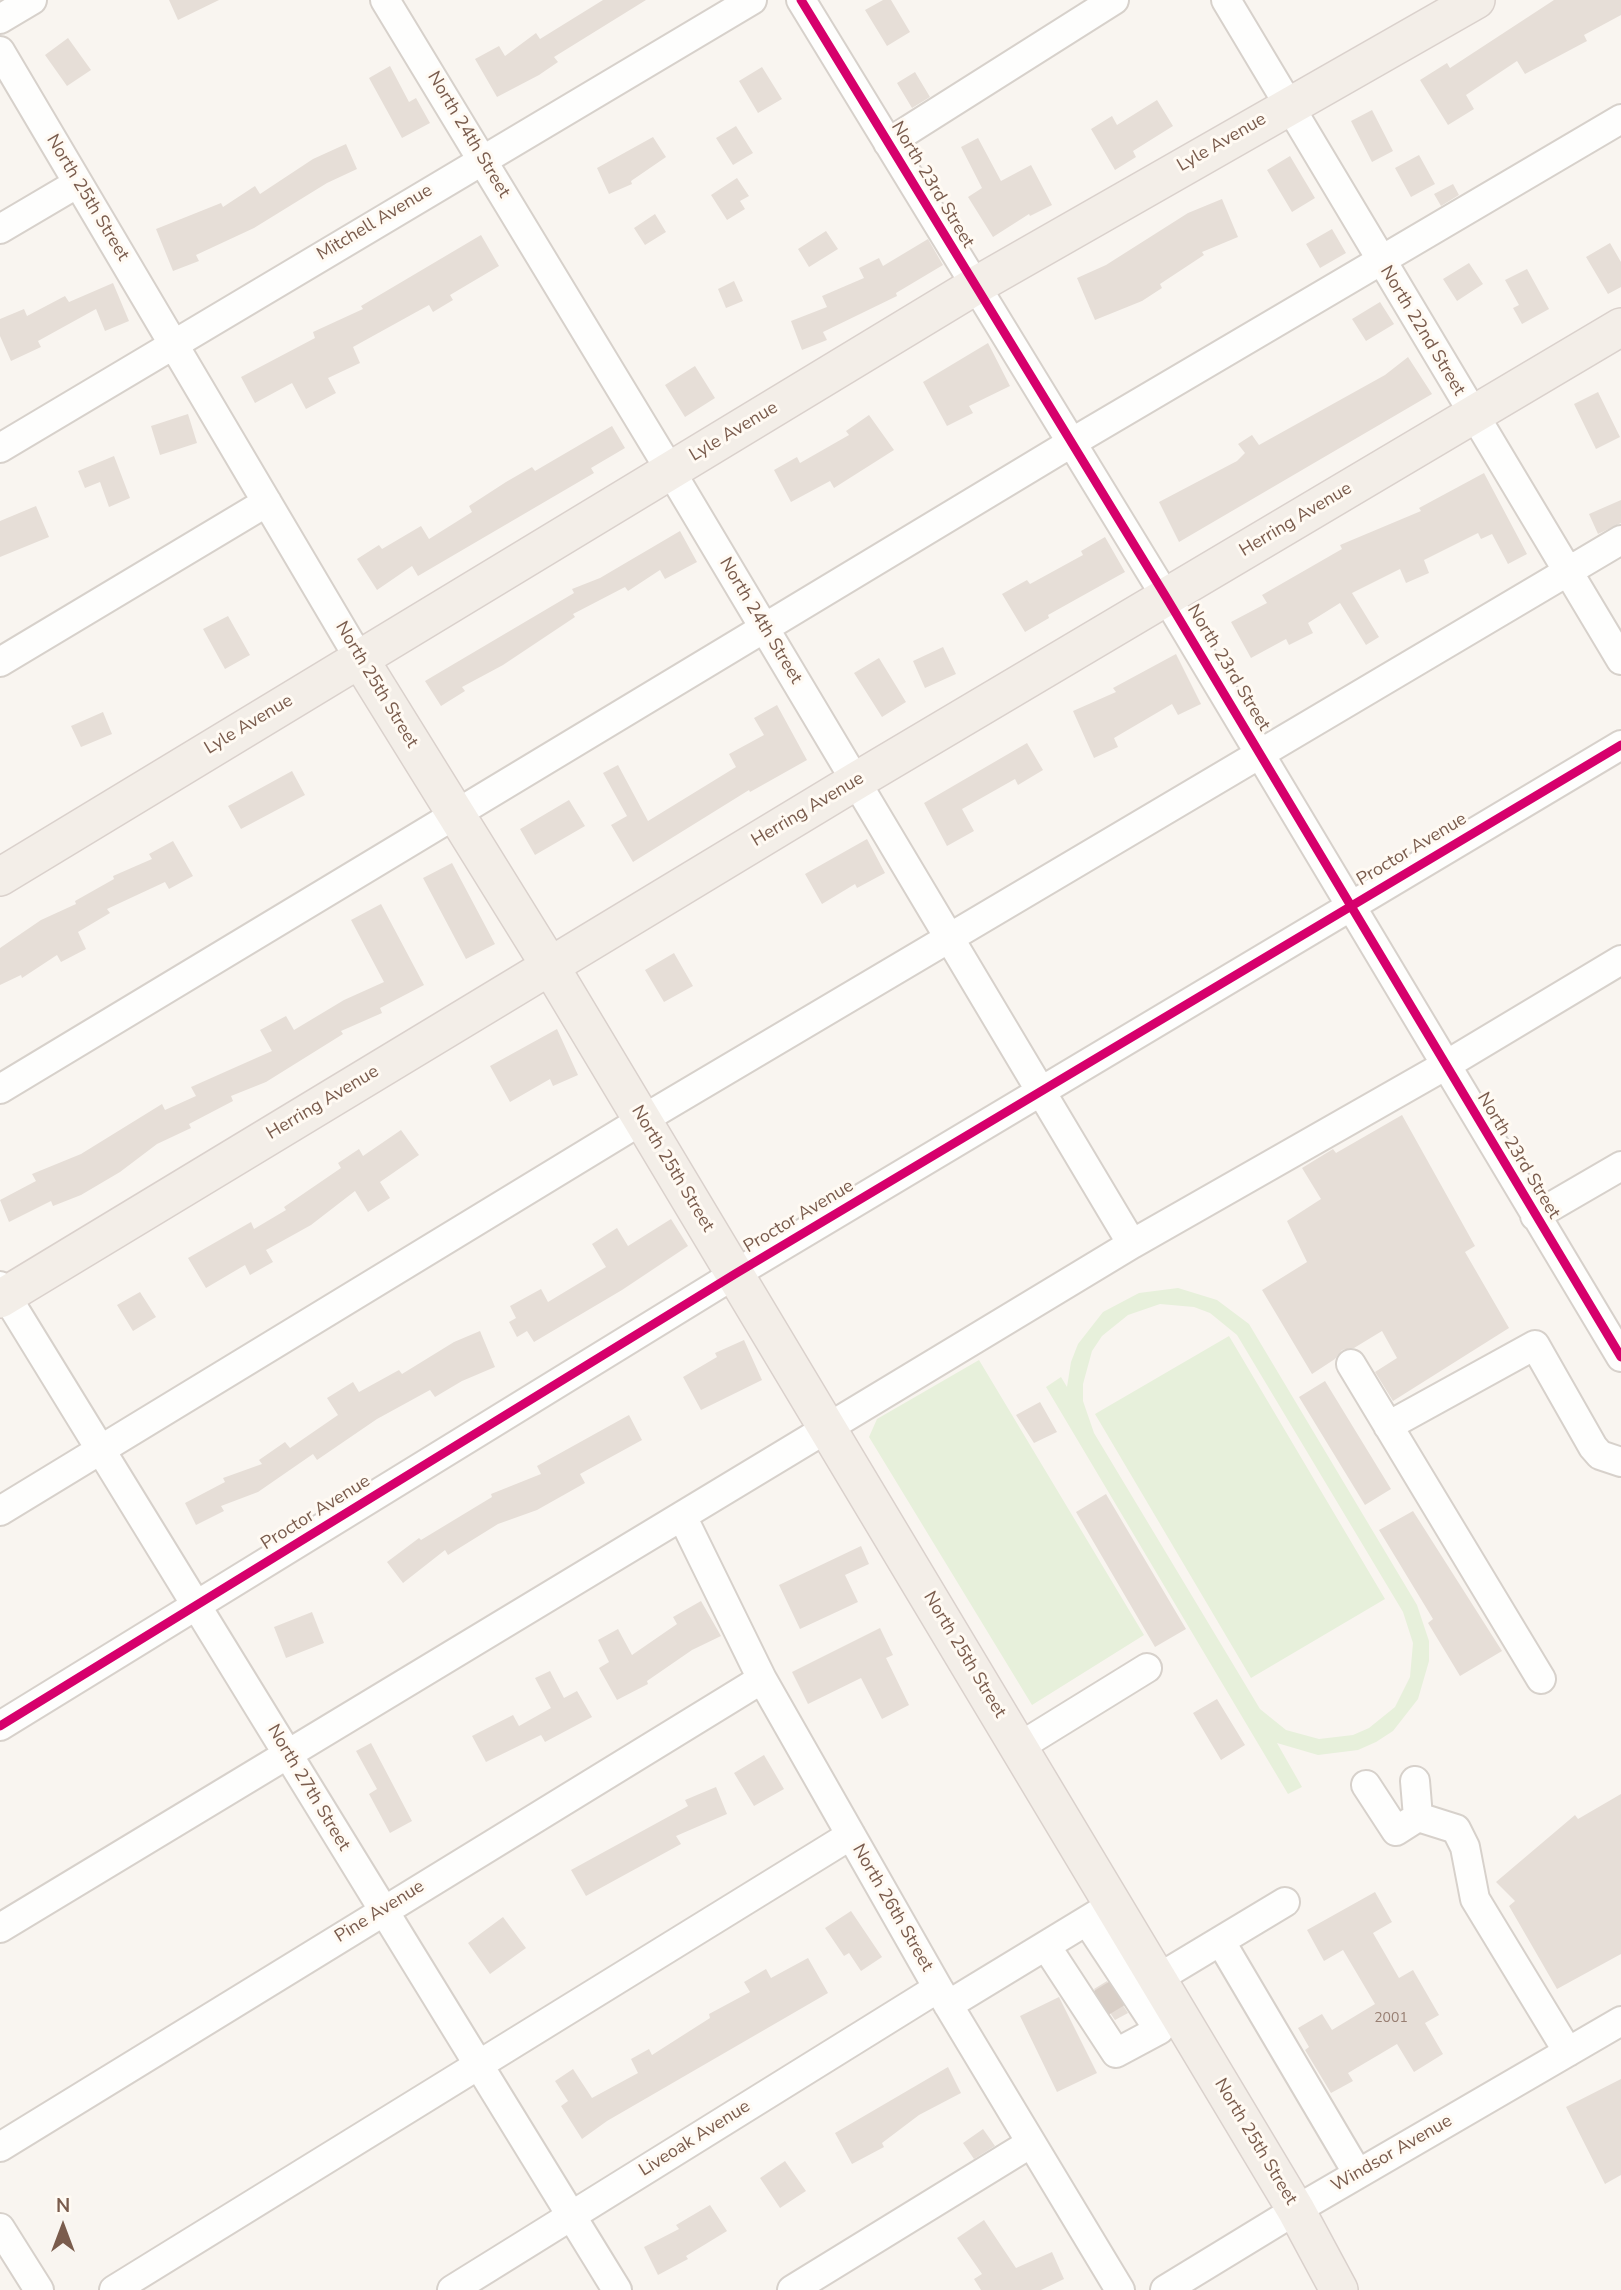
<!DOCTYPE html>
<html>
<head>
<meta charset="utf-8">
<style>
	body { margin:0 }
	#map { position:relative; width:1621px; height:2290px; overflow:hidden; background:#f9f5f0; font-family:"Nunito Sans",sans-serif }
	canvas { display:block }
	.north { position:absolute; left:28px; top:2192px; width:70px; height:70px; -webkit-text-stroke:5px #fffaf3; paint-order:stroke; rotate:0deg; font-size:19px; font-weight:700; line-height:28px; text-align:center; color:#7a5c4d }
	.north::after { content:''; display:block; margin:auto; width:24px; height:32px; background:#7a5c4d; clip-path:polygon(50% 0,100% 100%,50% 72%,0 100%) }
</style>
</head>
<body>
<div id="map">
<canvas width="1621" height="2290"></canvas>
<div class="north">N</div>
</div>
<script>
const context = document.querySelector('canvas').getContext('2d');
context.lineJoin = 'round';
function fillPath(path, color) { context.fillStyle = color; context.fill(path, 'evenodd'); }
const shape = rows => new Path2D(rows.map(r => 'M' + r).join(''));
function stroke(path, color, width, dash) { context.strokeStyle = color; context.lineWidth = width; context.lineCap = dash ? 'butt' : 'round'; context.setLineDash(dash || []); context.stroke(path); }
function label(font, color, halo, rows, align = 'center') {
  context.font = font + ' "Nunito Sans",sans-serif'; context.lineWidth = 6; context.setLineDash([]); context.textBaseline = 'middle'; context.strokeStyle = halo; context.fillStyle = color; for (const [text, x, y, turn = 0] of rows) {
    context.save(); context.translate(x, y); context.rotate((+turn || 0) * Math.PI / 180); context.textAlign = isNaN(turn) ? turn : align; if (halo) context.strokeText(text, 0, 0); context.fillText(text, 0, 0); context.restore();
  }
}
const green = shape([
	[1178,1288,1217,1300,1249,1324,1417,1605,1429,1641,1429,1661,1418,1699,1393,1731,1376,1742,1358,1750,1318,1755,1277,1743,1302,1787,1288,1794,1046,1387,1061,1377,1067,1387,1071,1362,1078,1344,1103,1312,1139,1293],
	[1160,1304,1194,1307,1210,1313,1237,1335,1403,1612,1413,1643,1410,1677,1395,1707,1369,1728,1353,1735,1319,1739,1286,1730,1260,1709,1094,1433,1083,1401,1083,1384,1092,1351,1102,1336,1128,1315],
	[1229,1336,1385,1599,1251,1678,1095,1414],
	[979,1360,1144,1635,1032,1705,869,1437,877,1419]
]);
const building = shape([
	[169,0,219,0,178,20],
	[603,0,646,0,554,57,558,62,539,75,497,97,475,59,499,46,505,56,536,33,540,39],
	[883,0,891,0,910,32,887,46,865,10],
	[1554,0,1621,0,1621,15,1584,35,1587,41,1525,74,1517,61,1466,95,1474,109,1448,125,1420,80,1447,63,1450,68],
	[68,38,91,70,67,86,45,55],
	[390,66,409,102,416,98,430,123,402,138,369,78],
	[762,67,782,99,758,113,739,81],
	[915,72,930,97,912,108,897,83],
	[1157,100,1173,126,1133,151,1136,157,1115,170,1091,129,1112,116,1117,125],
	[1372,110,1393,151,1372,162,1351,121],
	[736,126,753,153,733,165,716,138],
	[653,137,666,157,631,181,632,184,609,194,597,168],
	[978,138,1001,181,1031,165,1052,205,1030,216,1029,214,993,237,968,197,982,188,961,147],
	[346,144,357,169,327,183,254,228,196,255,199,261,173,271,156,229,221,203,223,207,255,186,260,194,313,159],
	[1419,155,1435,184,1411,197,1395,168],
	[1290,156,1315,198,1292,212,1267,170],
	[737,178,749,196,740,201,745,209,727,220,711,195],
	[1453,184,1459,195,1441,206,1434,194],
	[1222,199,1238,237,1202,252,1204,255,1160,284,1162,288,1142,301,1095,320,1077,278,1106,265,1188,213],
	[655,214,666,232,645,245,634,228],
	[1332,229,1346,253,1320,268,1306,244],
	[826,231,838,249,809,267,798,249],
	[481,235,499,266,450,295,453,300,433,312,429,305,353,347,360,363,328,378,336,393,306,409,292,383,255,403,241,377,315,338,313,332,363,309,361,306],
	[928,239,943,265,896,293,897,296,823,332,827,340,802,350,791,321,827,307,822,296,864,278,859,268,879,258,883,266],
	[1610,243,1621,262,1621,287,1608,294,1586,257],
	[1469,263,1483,284,1457,301,1443,279],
	[1527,269,1549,309,1522,324,1513,308,1519,305,1505,280],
	[734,281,743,301,726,308,718,289],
	[113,283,129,321,105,331,96,309,38,341,41,347,11,361,0,336,0,319,24,309,27,316,65,296,69,302],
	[1380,302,1394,324,1366,341,1352,319],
	[988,343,1010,386,969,406,973,413,947,426,923,382],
	[1408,357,1432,394,1179,542,1159,502,1237,461,1245,453,1238,444,1252,435,1259,445,1385,375],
	[695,366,715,398,685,417,665,385],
	[1598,392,1620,437,1596,449,1574,404],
	[188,414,197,443,160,455,151,426],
	[869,415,894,450,834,488,830,481,791,502,774,470,797,457,800,463,849,435,846,431],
	[612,426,625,448,591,468,594,473,418,576,412,566,377,590,357,559,379,545,382,549,421,526,429,539,472,512,469,506,506,482,532,467,535,471],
	[114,456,130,498,109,507,100,482,85,488,78,471],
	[1484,473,1527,554,1508,564,1492,534,1481,539,1478,533,1424,560,1429,573,1406,583,1400,569,1352,593,1379,637,1366,645,1340,603,1308,623,1313,633,1289,645,1286,639,1251,658,1231,622,1267,603,1262,595,1342,549,1340,545,1421,511,1419,508],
	[1621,500,1621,523,1598,534,1589,514],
	[36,506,49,537,0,557,0,521],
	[680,531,697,562,665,579,660,570,628,591,625,587,573,614,575,617,503,665,462,687,465,691,441,706,425,681,574,593,572,589,600,578],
	[1105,537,1125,572,1048,615,1049,618,1025,632,1002,594,1027,580,1030,584,1083,555,1081,551],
	[228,616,250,655,225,669,203,629],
	[943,647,956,674,925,688,913,661],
	[1176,654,1201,704,1178,715,1172,704,1114,738,1118,747,1094,758,1073,711,1116,692,1113,688],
	[879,658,906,702,882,717,854,673],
	[777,705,807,760,750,792,749,790,633,862,611,825,627,816,603,773,618,765,648,821,736,767,729,754,764,735,754,718],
	[103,712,112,734,81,747,71,726],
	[1027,743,1043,770,1018,785,1015,779,962,809,974,831,947,846,924,803],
	[292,771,305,795,241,829,228,806],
	[569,800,585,826,535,855,520,829],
	[867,839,885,873,857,888,855,884,822,904,805,874],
	[173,841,193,876,169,889,165,882,107,909,110,913,78,932,86,949,61,962,57,955,22,978,21,975,0,985,0,948,41,920,76,904,75,901,114,879,113,876,152,859,149,854],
	[452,863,495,944,466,959,423,878],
	[381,904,424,985,380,1008,382,1013,341,1031,343,1034,266,1082,231,1096,233,1101,189,1124,191,1128,157,1144,120,1172,81,1195,53,1206,51,1201,9,1222,0,1200,36,1181,32,1174,81,1154,162,1104,165,1110,196,1096,191,1087,272,1051,260,1030,286,1016,294,1030,344,1000,384,982,351,920],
	[674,953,693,986,664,1002,645,970],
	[557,1029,578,1075,553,1086,550,1079,510,1102,490,1066],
	[1402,1115,1475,1246,1465,1252,1509,1328,1393,1401,1375,1372,1397,1358,1382,1331,1354,1348,1342,1350,1335,1359,1312,1374,1262,1290,1307,1262,1287,1221,1321,1199,1302,1168,1333,1149,1336,1153],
	[401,1130,419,1155,380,1182,390,1198,368,1212,355,1191,311,1225,266,1250,273,1262,250,1275,245,1265,206,1288,188,1258,251,1222,254,1229,286,1210,284,1207,341,1168,338,1163,359,1149,363,1156],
	[671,1219,688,1246,622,1290,534,1342,527,1331,517,1337,509,1322,516,1318,510,1306,541,1289,548,1302,606,1267,592,1244,617,1228,628,1246],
	[140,1292,156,1317,133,1331,117,1305],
	[480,1331,495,1367,462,1381,435,1397,430,1390,377,1419,317,1460,313,1454,258,1492,221,1506,224,1511,196,1525,185,1503,225,1482,223,1478,262,1464,259,1460,285,1442,290,1448,338,1415,327,1398,353,1382,359,1392,399,1370,402,1374,454,1342],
	[744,1340,762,1380,701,1410,683,1377,717,1357,715,1353],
	[1325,1381,1391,1489,1365,1505,1299,1397],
	[1040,1402,1057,1432,1034,1443,1016,1415],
	[629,1415,642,1440,580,1474,585,1483,537,1510,498,1524,448,1555,445,1550,403,1583,387,1562,419,1538,421,1540,492,1497,491,1494,541,1474,537,1466],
	[1106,1494,1186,1629,1155,1647,1076,1512],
	[1413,1511,1502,1651,1460,1676,1428,1623,1433,1619,1379,1530],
	[861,1546,869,1564,845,1575,858,1602,800,1629,779,1585],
	[701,1601,721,1636,692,1650,647,1681,648,1684,617,1700,599,1668,609,1662,598,1640,618,1629,632,1655,677,1624,673,1617],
	[312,1612,324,1643,286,1658,274,1627],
	[880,1628,893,1655,886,1658,909,1705,882,1719,861,1678,808,1704,792,1672],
	[550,1671,564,1698,577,1691,592,1717,545,1742,541,1735,486,1762,472,1736,513,1715,519,1726,551,1708,535,1678],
	[1217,1699,1245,1745,1221,1760,1193,1713],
	[371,1743,412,1821,390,1833,369,1794,377,1789,356,1751],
	[764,1755,784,1789,754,1806,734,1773],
	[716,1787,727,1814,676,1836,681,1844,586,1896,571,1870,688,1806,685,1800],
	[1621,1794,1621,1954,1557,1989,1509,1906,1515,1901,1496,1882,1575,1815,1578,1819],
	[1375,1892,1392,1922,1373,1933,1399,1978,1413,1970,1439,2015,1425,2023,1443,2054,1414,2072,1397,2044,1348,2073,1353,2081,1331,2093,1305,2050,1309,2047,1298,2028,1322,2014,1332,2030,1375,2004,1343,1950,1324,1961,1307,1930],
	[851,1911,882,1957,861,1971,849,1953,844,1956,825,1928],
	[503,1917,526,1948,490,1974,468,1943],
	[808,1958,828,1993,607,2121,582,2139,561,2106,568,2101,555,2081,573,2069,592,2098,638,2073,631,2059,649,2049,652,2055,710,2018,709,2014,750,1992,744,1982,766,1969,771,1978],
	[1107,1981,1128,2013,1115,2020,1094,1989],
	[1059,1997,1097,2073,1057,2092,1020,2016],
	[948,2067,961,2093,919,2115,882,2143,884,2147,852,2164,835,2133],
	[1621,2079,1621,2175,1605,2184,1566,2107],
	[983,2129,995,2146,974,2159,963,2143],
	[785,2161,806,2191,780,2208,760,2178],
	[710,2205,727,2231,686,2256,688,2259,658,2275,644,2247,679,2229,676,2225],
	[984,2220,1016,2268,1052,2252,1064,2279,1041,2290,981,2290,974,2279,982,2274,957,2238]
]);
const minorTunnel = shape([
	[1101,2003,1121,1991]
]);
const minor = shape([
	[385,0,670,470,1132,1244],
	[801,0,1166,597,1621,1357],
	[1226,0,1621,660],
	[0,19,32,0],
	[0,51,359,658],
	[888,143,1114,0],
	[0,229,78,183],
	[0,448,752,0],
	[0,662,267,502],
	[0,1089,1071,443,1621,119],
	[1535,1216,1621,1166],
	[0,1286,617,2290],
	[1351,1364,1541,1679],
	[1388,1426,1535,1345,1593,1447,1600,1455,1621,1462],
	[0,1511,642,1120,1621,540],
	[682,1516,762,1679,938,1988,1120,2290],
	[0,1726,735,1274,1621,745],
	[1019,1747,1147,1668],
	[1415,1781,1418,1817],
	[1366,1785,1396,1831,1418,1817,1456,1829,1465,1847,1475,1899,1568,2052],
	[0,1928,1132,1244,1446,1065,1621,960],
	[1221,1942,1358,2174],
	[1046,1946,1116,2053,1159,2030,1087,1921],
	[1157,1979,1285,1902],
	[948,2005,1101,1912],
	[0,2147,762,1679],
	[0,2228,39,2290],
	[114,2290,851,1835],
	[452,2290,938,1988],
	[792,2290,1031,2143],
	[1165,2290,1296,2210,1621,2021]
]);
const major = shape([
	[359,658,550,966,1296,2210,1339,2290],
	[0,877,975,286,1476,0],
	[0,1299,856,781,1621,327]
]);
const cycleway = shape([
	[801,0,1166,597,1621,1357],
	[0,1726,735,1274,1621,745]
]);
const numberNames = [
	["2001",1391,2019]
];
const streetNames = [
	["North 24th Street",468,135,59],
	["Lyle Avenue",1222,143,-30],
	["North 23rd Street",932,185,59],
	["North 25th Street",87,198,59],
	["Mitchell Avenue",375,223,-31],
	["North 22nd Street",1422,331,59],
	["Lyle Avenue",734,432,-31],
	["Herring Avenue",1296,520,-31],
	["North 24th Street",760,621,59],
	["North 23rd Street",1228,668,59],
	["North 25th Street",376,685,59],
	["Lyle Avenue",249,725,-31],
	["Herring Avenue",808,810,-31],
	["Proctor Avenue",1412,850,-31],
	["Herring Avenue",323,1103,-31],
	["North 23rd Street",1518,1156,59],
	["North 25th Street",672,1169,59],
	["Proctor Avenue",799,1217,-31],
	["Proctor Avenue",316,1513,-32],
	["North 25th Street",964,1655,59],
	["North 27th Street",308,1788,59],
	["North 26th Street",892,1908,60],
	["Pine Avenue",380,1912,-32],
	["Liveoak Avenue",695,2139,-32],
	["North 25th Street",1255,2142,59],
	["Windsor Avenue",1392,2154,-30]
];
fillPath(green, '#e7f0db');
fillPath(building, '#e6ded7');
stroke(minorTunnel, '#d9cfc7', 28, [28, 14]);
stroke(minor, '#d7d1cb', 32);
stroke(major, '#dad1cc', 40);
stroke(minor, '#fefefd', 28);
stroke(major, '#f3eee8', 37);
stroke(cycleway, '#d6006c', 9);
label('14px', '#977e72', null, numberNames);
label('18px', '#7a5c4d', '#fffaf3', streetNames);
</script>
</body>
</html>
